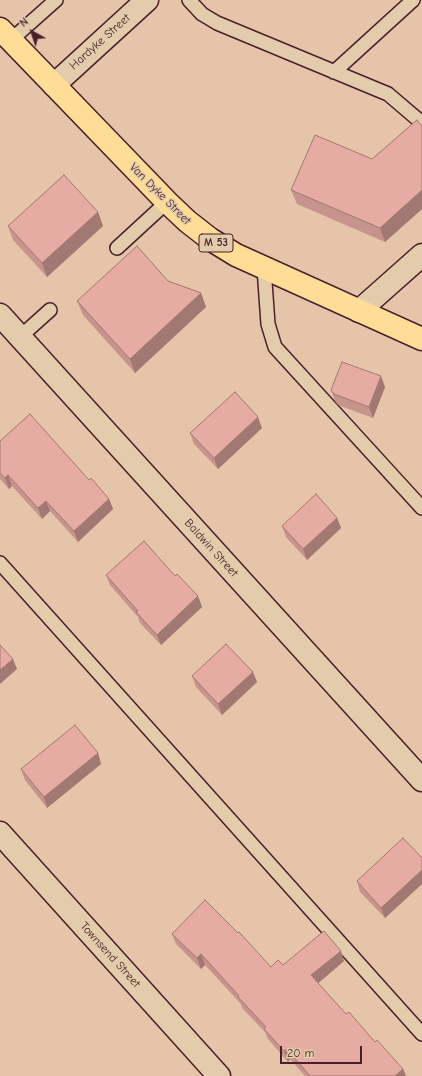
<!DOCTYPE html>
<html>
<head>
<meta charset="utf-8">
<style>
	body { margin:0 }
	#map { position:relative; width:422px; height:1076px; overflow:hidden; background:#e5c4aa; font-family:"Comic Neue",sans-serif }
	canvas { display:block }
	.north { position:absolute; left:12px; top:12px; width:40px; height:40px; -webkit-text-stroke:3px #e2ccab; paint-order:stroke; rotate:320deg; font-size:11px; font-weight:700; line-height:16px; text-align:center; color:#4a1f2b }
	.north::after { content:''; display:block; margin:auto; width:14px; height:18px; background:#4a1f2b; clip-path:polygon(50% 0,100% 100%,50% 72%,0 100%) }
	.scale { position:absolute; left:280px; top:1046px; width:82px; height:18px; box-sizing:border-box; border:2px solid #4a1f2b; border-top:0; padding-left:5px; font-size:12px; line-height:14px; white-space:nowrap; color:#4a1f2b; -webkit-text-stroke:3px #e2ccab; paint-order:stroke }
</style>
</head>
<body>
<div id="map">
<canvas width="422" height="1076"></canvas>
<div class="north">N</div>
<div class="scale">20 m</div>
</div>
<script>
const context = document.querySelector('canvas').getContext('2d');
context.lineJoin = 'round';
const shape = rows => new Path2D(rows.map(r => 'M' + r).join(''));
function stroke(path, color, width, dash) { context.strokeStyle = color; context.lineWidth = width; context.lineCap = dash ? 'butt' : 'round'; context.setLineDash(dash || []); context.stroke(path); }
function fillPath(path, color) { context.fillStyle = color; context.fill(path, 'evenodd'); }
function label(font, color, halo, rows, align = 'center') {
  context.font = font + ' "Comic Neue",sans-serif'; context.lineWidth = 3; context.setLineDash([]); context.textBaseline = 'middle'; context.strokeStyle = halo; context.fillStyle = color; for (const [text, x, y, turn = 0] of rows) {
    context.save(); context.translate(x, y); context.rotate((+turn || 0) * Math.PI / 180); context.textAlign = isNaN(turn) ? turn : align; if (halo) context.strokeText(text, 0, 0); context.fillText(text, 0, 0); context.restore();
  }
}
const lane = shape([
	[189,0,202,14,217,23,388,94,422,123],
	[11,40,56,0],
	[334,72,413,0],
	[117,248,167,202],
	[264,268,268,324,275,347,422,508],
	[20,337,50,310],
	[0,563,422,1034]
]);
const street = shape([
	[54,85,147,0],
	[359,311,422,255],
	[0,315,422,780],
	[0,833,219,1076]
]);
const primary = shape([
	[0,29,167,202,187,221,210,239,236,255,422,339]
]);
const wall = shape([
	[422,126,422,209,385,242,297,204,291,190,372,159],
	[98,212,103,226,47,277,13,240,8,226],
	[168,281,201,293,206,307,135,373,83,315,77,301],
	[385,387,373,418,338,405,335,401,331,390],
	[262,428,218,469,194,444,190,433],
	[0,441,109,499,113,509,78,542,50,511,42,519,12,486,9,489,0,479],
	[337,518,341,528,307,560,286,537,282,526],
	[106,575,175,576,198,596,202,607,161,645,140,623,138,617,110,585],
	[192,676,257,682,222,715,196,687],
	[98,753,101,764,47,808,25,780,21,769],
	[422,858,422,884,385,918,360,892,357,881],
	[172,934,271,967,283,965,344,961,318,983,346,1014,403,1069,406,1076,305,1076,290,1059,288,1062,268,1039,265,1032,242,1008,241,1004,205,965,201,969,176,944]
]);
const shadedWall = shape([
	[422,190,422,209,385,242,380,228],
	[98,212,103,226,47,277,42,263],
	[201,293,206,307,135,373,130,359],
	[381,376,385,387,373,418,369,407],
	[258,417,262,428,218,469,214,458],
	[8,475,12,486,9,489,5,478],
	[109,499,113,509,78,542,74,531],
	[46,501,50,511,42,519,38,508],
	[337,518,341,528,307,560,303,549],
	[198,596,202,607,161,645,157,635],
	[13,659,17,669,0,684,0,670],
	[253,672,257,682,222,715,218,704],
	[98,753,101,764,47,808,44,797],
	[422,870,422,884,385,918,381,908],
	[341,951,344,961,315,986,311,975],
	[201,954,205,965,201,969,197,958],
	[287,1049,290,1059,288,1062,284,1051],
	[403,1069,406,1076,395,1076]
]);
const building = shape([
	[417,120,422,126,422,190,380,228,291,190,315,135,372,159,417,120],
	[64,175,98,212,42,263,8,226,64,175],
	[137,246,168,281,201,293,130,359,77,301,137,246],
	[342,362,381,376,369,407,334,394,331,390,342,362],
	[235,392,258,417,214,458,190,433,235,392],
	[30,414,89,480,91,478,109,499,74,531,46,501,38,508,8,475,5,478,0,473,0,441,30,414],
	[316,494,337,518,303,549,282,526,316,494],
	[144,541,175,576,177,574,198,596,157,635,136,612,138,611,106,575,144,541],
	[226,644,253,672,218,704,192,676,226,644],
	[0,645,13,659,0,670,0,645],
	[75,725,98,753,44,797,21,769,75,725],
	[403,838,422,858,422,870,381,908,357,881,403,838],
	[205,900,238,933,239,932,271,967,278,960,283,965,324,931,341,951,311,975,346,1014,349,1012,375,1042,377,1040,403,1069,395,1076,310,1076,287,1049,284,1051,264,1029,266,1027,238,997,239,996,201,954,197,958,172,934,205,900]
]);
const shields = [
	[216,243,34]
];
const shieldNames = [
	["M 53",216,243]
];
const streetNames = [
	["Hardyke Street",100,42,-42],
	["Van Dyke Street",160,194,45],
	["Baldwin Street",211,548,48],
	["Townsend Street",110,955,48]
];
stroke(lane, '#4a1f2b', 16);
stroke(street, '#4a1f2b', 25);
stroke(primary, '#4a1f2b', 25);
stroke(lane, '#e2ccab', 13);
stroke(street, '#e2ccab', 22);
stroke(primary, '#ffdd96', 22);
fillPath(wall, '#c6948c');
fillPath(shadedWall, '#a17872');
fillPath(building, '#e6aca3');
stroke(building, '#a17872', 1);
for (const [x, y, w] of shields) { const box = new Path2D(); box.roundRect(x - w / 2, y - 9, w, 18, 3); context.fillStyle = '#e2ccab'; context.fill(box); stroke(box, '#4a1f2b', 1); }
label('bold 11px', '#4a1f2b', null, shieldNames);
label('12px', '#4a1f2b', '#e2ccab', streetNames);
</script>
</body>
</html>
